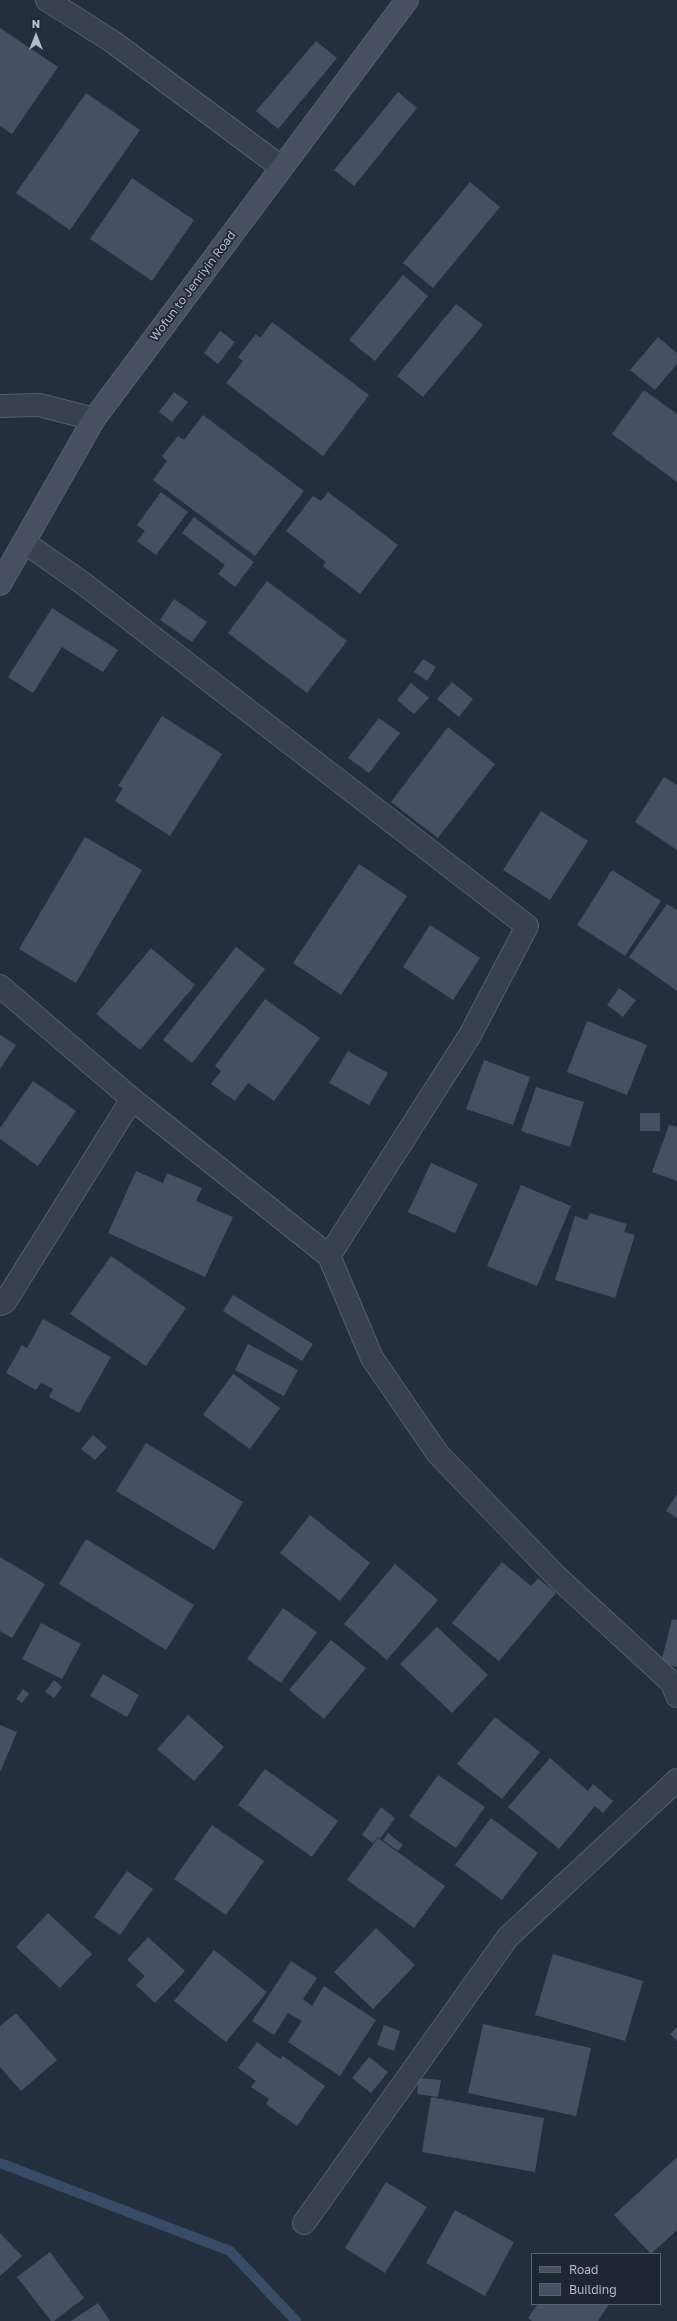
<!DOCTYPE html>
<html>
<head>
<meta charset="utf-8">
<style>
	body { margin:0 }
	#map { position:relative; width:677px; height:2321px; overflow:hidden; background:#242f3e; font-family:"Golos Text",sans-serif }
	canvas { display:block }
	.legend { position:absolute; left:531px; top:2253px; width:130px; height:52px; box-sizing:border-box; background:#1d2633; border:1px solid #59626f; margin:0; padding:5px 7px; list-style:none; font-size:12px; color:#b4bcc9 }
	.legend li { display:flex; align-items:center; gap:8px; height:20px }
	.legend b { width:20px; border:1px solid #59626f }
	.north { position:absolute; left:16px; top:16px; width:40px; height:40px; -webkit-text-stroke:3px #1d2633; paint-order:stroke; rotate:0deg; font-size:11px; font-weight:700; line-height:16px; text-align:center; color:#b4bcc9 }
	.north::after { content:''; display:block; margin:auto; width:14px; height:18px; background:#b4bcc9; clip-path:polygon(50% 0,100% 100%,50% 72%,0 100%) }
</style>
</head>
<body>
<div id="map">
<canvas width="677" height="2321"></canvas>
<ul class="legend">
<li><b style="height:5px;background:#465061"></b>Road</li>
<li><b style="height:11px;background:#455162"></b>Building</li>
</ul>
<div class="north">N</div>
</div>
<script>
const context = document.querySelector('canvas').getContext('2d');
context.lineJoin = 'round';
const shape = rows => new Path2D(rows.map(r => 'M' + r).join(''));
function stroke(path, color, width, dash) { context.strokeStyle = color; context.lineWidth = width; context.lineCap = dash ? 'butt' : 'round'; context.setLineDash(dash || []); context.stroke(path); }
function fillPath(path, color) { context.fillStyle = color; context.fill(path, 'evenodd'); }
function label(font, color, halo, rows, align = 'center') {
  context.font = font + ' "Golos Text",sans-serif'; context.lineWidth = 3.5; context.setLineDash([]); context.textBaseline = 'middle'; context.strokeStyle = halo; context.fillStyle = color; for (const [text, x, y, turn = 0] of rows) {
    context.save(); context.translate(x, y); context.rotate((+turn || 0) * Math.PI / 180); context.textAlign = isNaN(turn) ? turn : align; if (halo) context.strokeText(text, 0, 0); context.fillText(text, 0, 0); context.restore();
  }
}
const stream = shape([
	[0,2163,230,2251,296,2321]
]);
const building = shape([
	[0,28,58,67,12,134,0,126],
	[316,41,337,58,278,129,256,111],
	[398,92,417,108,354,186,334,170],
	[86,93,140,130,70,230,16,193],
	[132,178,194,220,152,281,90,239],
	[470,182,500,207,433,288,403,263],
	[403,275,428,296,375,361,349,340],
	[456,304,483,325,423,397,397,376],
	[272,322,369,395,323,456,226,383,243,361,238,357,256,334,260,338],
	[220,331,235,342,218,364,204,353],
	[658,337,677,353,677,364,655,390,630,370],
	[644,390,677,414,677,482,612,434],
	[174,392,188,402,172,422,159,412],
	[203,415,304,491,255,556,153,480,167,461,162,456,178,436,184,440],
	[161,492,188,512,156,555,137,541,145,531,137,525],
	[328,492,398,545,360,594,323,566,326,562,286,531,313,496,321,501],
	[194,517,254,562,235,587,218,574,225,565,182,533],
	[267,581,347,641,307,693,228,633],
	[174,599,207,622,192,642,160,620],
	[52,608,118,650,103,672,62,647,33,693,8,677],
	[423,659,436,667,427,681,414,672],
	[452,682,473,699,459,717,437,699],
	[411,683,429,698,414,714,397,700],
	[162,716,222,754,170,836,115,801,123,788,118,786],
	[379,718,400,733,369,773,348,758],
	[448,727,495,764,438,838,391,802],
	[664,777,677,785,677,850,635,822],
	[541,811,588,841,550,900,503,870],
	[85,837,142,870,76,983,19,949],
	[359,864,407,896,341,995,293,963],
	[612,870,661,901,625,956,577,925],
	[667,904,677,910,677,991,629,957],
	[430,925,480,958,453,1000,403,967],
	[236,947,265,969,192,1063,163,1040],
	[151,948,195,985,140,1050,96,1014],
	[619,988,636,1000,623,1017,607,1005],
	[265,999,320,1038,274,1101,248,1083,235,1101,211,1084,221,1071,215,1066],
	[587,1021,647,1045,627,1095,567,1072],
	[0,1035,16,1045,0,1069],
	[348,1051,388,1073,369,1105,329,1083],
	[484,1060,530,1077,513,1125,466,1109],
	[33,1081,76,1111,38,1166,0,1139,0,1128],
	[536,1087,584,1102,570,1147,521,1131],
	[640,1113,660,1113,660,1131,640,1131],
	[669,1125,677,1127,677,1181,652,1172],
	[431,1163,478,1184,455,1233,408,1212],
	[136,1171,163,1183,167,1173,202,1188,196,1201,233,1217,205,1277,108,1233],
	[521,1185,571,1206,537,1286,487,1266],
	[590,1213,627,1224,624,1232,635,1235,615,1298,555,1280,575,1216,587,1220],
	[111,1256,186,1308,146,1366,70,1314],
	[233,1295,313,1344,302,1361,223,1311],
	[43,1319,111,1357,79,1413,49,1397,53,1389,41,1383,36,1390,6,1373,22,1345,27,1348],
	[248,1344,298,1370,284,1396,235,1370],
	[233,1374,280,1408,250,1449,203,1415],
	[93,1435,107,1447,95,1460,81,1449],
	[146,1443,243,1502,214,1550,116,1491],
	[677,1494,677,1518,666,1511],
	[310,1515,370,1563,340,1601,280,1553],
	[86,1539,194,1605,166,1650,59,1584],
	[0,1557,45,1584,12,1638,0,1631],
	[502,1562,531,1586,538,1578,556,1593,499,1661,452,1623],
	[395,1564,438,1600,387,1660,344,1624],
	[283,1608,317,1632,281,1683,247,1659],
	[672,1619,677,1620,677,1667,661,1663],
	[41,1623,81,1644,62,1679,22,1659],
	[437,1627,488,1675,452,1713,400,1664],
	[331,1640,366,1668,324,1719,289,1690],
	[103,1674,139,1695,127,1717,90,1696],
	[54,1680,62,1687,54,1698,45,1692],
	[23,1689,29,1694,22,1703,16,1699],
	[188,1715,224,1747,194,1781,157,1749],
	[495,1717,540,1752,502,1799,457,1764],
	[0,1725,17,1732,0,1772],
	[550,1758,588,1791,593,1784,613,1801,603,1813,595,1806,559,1849,508,1807],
	[265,1769,338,1821,312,1857,238,1805],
	[438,1775,485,1807,456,1848,409,1816],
	[381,1807,395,1818,380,1839,378,1837,373,1843,362,1835],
	[491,1818,538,1853,502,1900,455,1865],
	[212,1825,264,1861,226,1915,174,1879],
	[388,1833,403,1845,398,1851,383,1840],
	[378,1838,445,1886,414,1928,347,1880],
	[127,1871,153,1889,120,1935,94,1917],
	[48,1913,92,1954,60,1988,16,1947],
	[376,1928,415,1965,373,2009,334,1972],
	[148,1937,185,1971,155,2003,136,1985,145,1976,127,1960],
	[214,1950,267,1992,226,2042,174,2001],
	[553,1954,643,1981,625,2041,535,2015],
	[291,1961,317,1978,303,1999,312,2006,324,1986,376,2020,340,2076,288,2042,302,2021,288,2013,274,2035,252,2021],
	[16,2013,57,2060,21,2091,0,2067,0,2026],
	[483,2024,591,2048,576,2116,468,2093],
	[384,2025,400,2031,394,2051,377,2045],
	[677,2027,677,2041,670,2034],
	[257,2042,280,2059,283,2056,325,2086,297,2126,266,2104,269,2099,251,2087,256,2081,238,2068],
	[369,2057,388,2072,371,2093,352,2078],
	[419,2078,441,2080,438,2097,417,2094],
	[431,2097,544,2118,535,2172,422,2152],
	[677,2157,677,2230,651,2254,614,2215],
	[386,2182,427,2207,385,2273,345,2248],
	[455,2210,514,2242,485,2296,426,2263],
	[0,2233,22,2256,0,2276],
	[50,2252,84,2298,54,2321,51,2321,17,2277],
	[98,2303,110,2321,71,2321],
	[538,2304,609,2304,598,2321,532,2321,528,2318]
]);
const street = shape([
	[47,0,113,42,281,167],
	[0,406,39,405,94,419],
	[24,542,84,584,527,926,470,1035,329,1256],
	[0,986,132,1099,329,1256,372,1358,438,1454,556,1576,672,1683,677,1696],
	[0,1304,5,1302,132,1099],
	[304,2223,508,1937,677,1780]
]);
const secondary = shape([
	[0,584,94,419,407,0]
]);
const streetNames = [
	["Wofun to Jenriyin Road",193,286,-53]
];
stroke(stream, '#394c67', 10);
fillPath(building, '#455162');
stroke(street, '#565f6c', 24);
stroke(secondary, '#565f6c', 24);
stroke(street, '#38414e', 22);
stroke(secondary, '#465061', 22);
label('12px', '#b4bcc9', '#1d2633', streetNames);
</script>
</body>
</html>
